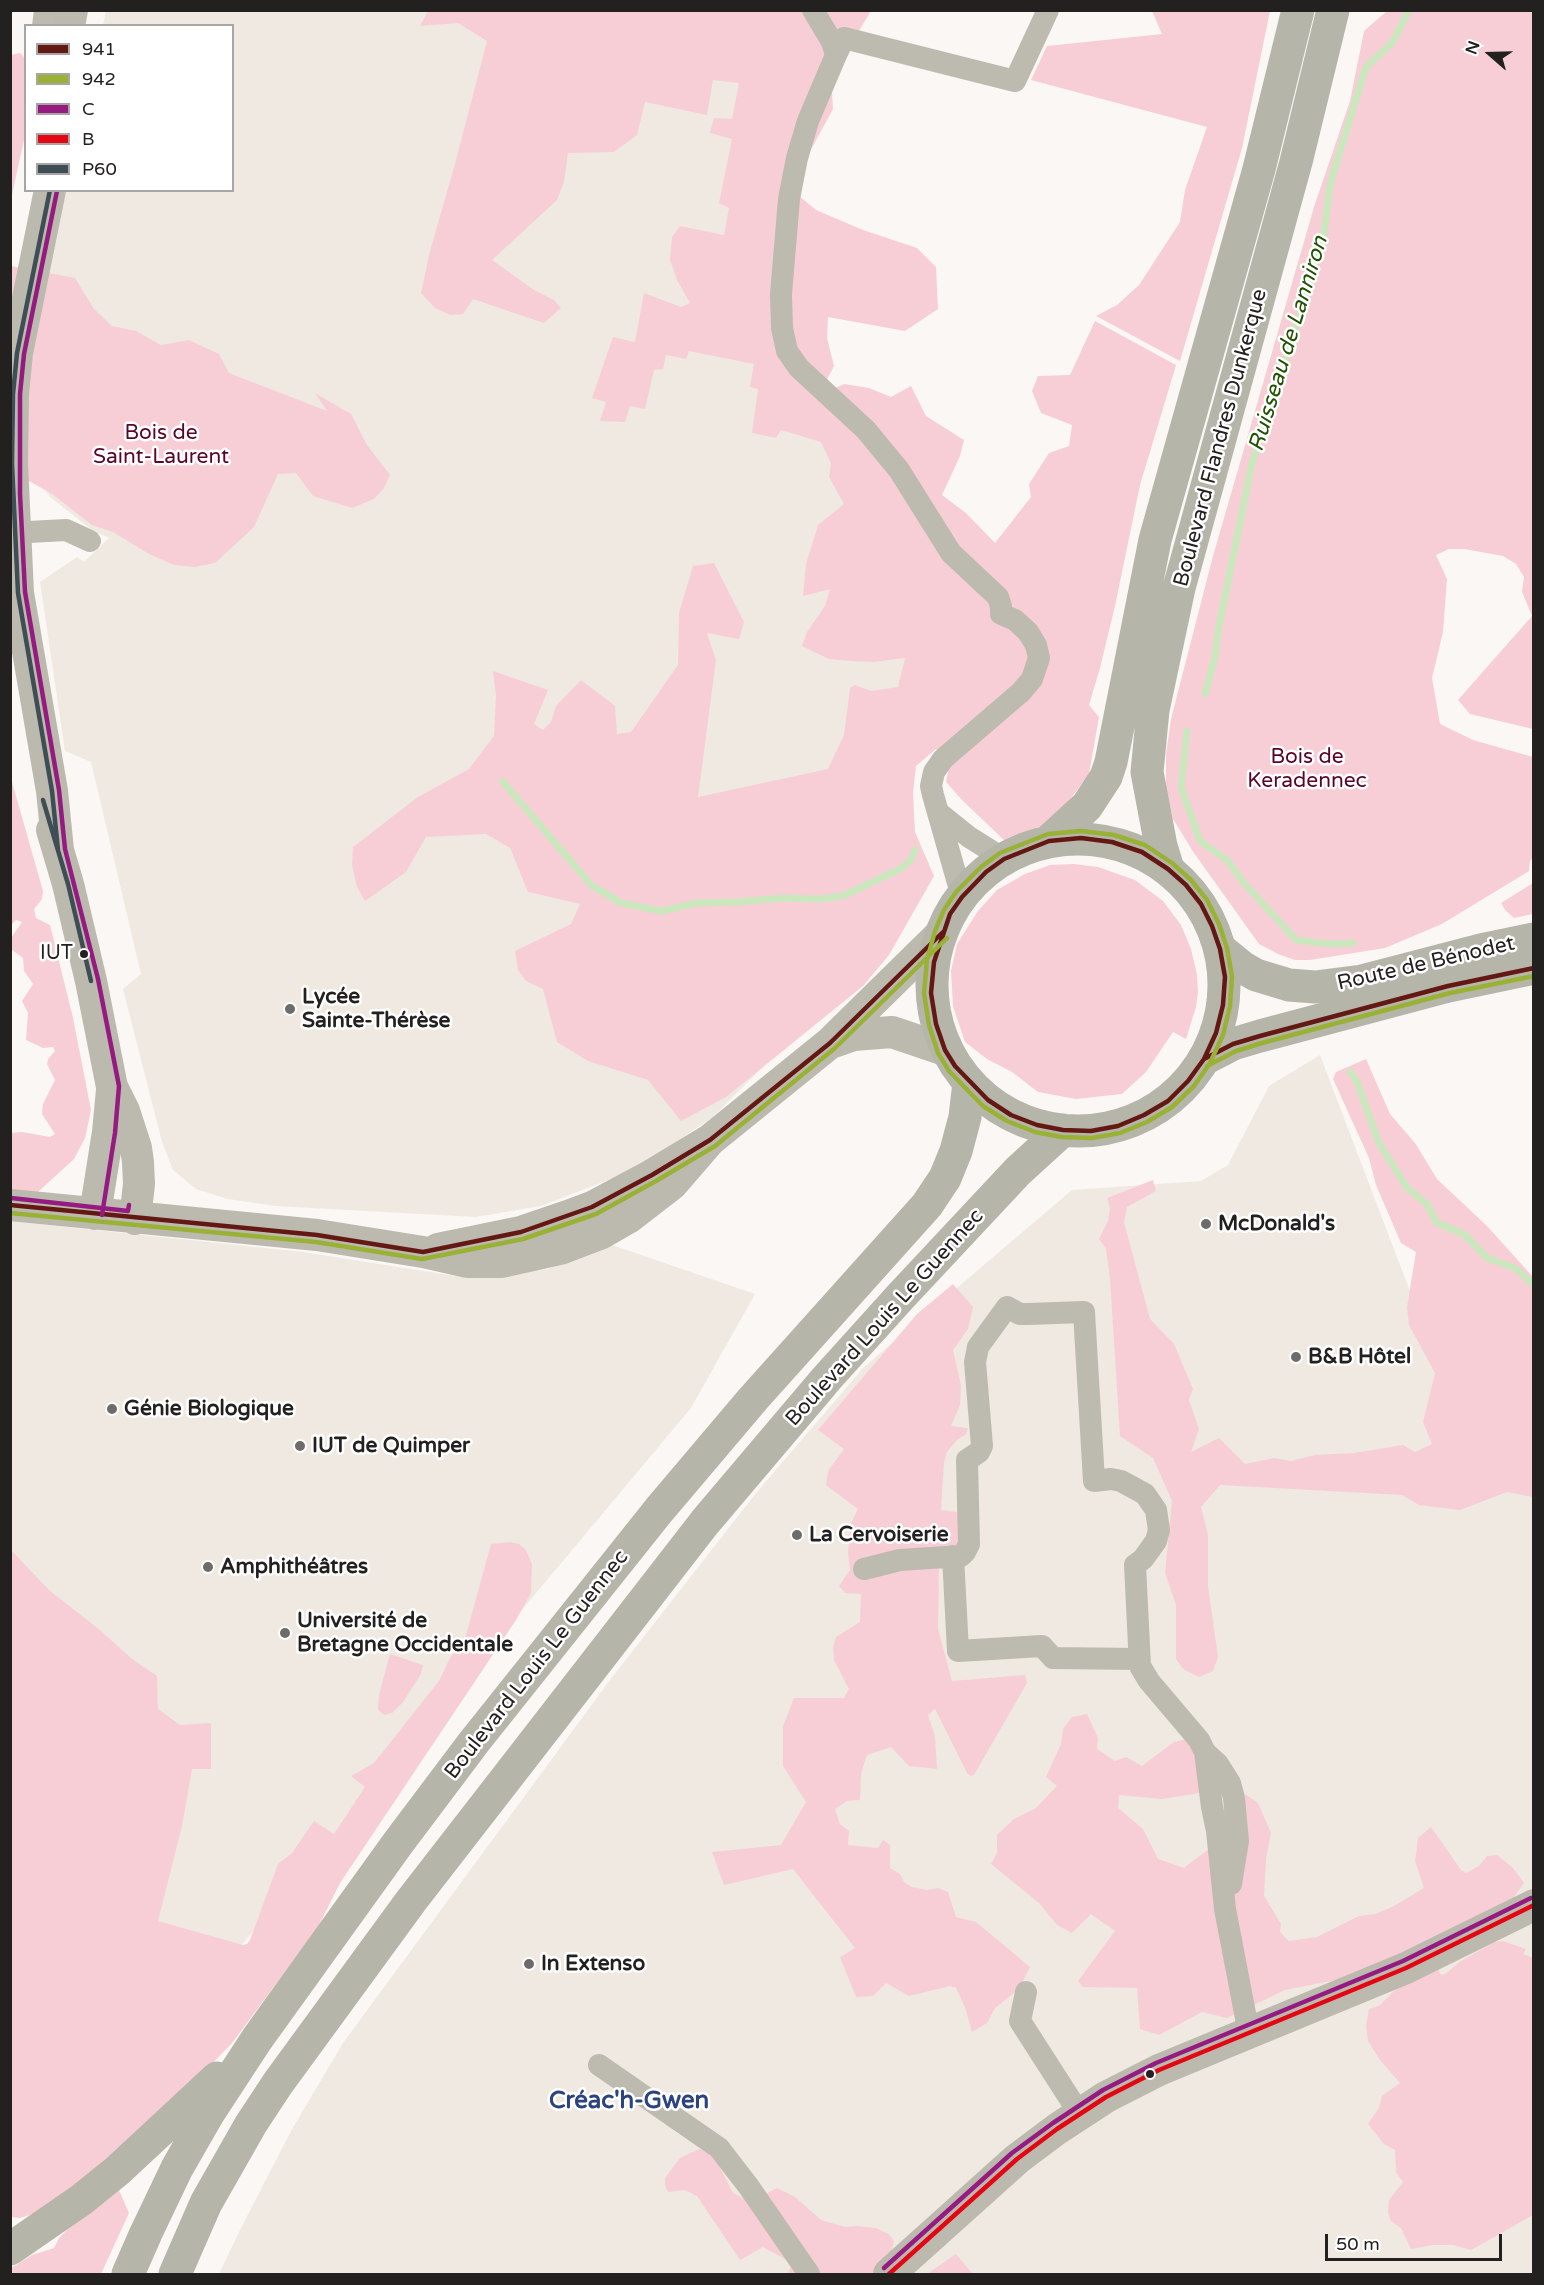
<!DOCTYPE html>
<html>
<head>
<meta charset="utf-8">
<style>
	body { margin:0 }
	#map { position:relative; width:1544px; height:2285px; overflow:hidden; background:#faf7f5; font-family:"Varela Round",sans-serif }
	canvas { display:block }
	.frame { position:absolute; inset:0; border:12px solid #22211f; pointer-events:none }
	.legend { position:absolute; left:24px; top:24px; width:210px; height:168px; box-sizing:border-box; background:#fff; border:2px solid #a7a6a5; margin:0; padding:8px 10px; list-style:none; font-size:18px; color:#22211f }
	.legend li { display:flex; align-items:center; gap:12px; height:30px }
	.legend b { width:30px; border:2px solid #a7a6a5 }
	.north { position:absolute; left:1460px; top:24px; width:60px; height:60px; -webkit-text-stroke:4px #fff; paint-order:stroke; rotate:290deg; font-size:16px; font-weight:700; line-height:24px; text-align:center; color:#22211f }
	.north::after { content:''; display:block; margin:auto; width:21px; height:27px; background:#22211f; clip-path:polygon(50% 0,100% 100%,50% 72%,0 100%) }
	.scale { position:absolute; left:1325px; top:2234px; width:177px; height:27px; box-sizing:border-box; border:3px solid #22211f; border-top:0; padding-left:8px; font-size:18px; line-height:21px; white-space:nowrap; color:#22211f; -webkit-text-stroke:4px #fff; paint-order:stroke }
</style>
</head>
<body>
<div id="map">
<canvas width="1544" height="2285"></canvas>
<div class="frame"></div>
<ul class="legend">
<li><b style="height:8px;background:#641814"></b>941</li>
<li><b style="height:8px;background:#99b134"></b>942</li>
<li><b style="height:8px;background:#951b81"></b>C</li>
<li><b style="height:8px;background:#e30613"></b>B</li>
<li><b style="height:8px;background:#3f4e54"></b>P60</li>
</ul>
<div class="north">N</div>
<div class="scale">50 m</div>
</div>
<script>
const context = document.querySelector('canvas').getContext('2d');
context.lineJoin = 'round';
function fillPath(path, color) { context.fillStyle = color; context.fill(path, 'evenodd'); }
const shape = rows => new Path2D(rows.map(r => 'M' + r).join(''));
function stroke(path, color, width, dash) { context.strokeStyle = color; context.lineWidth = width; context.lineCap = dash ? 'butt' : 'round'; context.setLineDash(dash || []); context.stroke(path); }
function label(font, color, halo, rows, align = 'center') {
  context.font = font + ' "Varela Round",sans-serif'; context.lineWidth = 5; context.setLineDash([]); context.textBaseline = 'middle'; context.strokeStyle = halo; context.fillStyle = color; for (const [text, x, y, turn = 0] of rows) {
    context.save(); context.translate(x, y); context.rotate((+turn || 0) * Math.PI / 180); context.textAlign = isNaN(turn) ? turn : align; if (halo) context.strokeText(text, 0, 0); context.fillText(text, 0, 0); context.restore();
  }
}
const built = shape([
	[106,11,758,11,746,354,890,466,920,743,860,969,713,1117,634,1170,541,1206,476,1217,275,1206,228,1199,196,1189,173,1170,162,1142,123,989,141,974,91,762,65,751,40,582,77,557,84,562,109,538,92,530,50,497,34,474,31,348,66,191,232,190,232,26,103,25],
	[1320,1055,1416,1307,1533,1407,1533,2274,219,2274,241,2228,291,2131,343,2043,610,1680,756,1493,864,1367,1072,1190,1201,1181,1228,1165,1269,1086],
	[10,1221,303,1252,462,1277,547,1269,612,1245,755,1294,691,1408,157,2046,11,1595]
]);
const green = shape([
	[428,11,871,11,831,77,833,109,808,155,798,195,816,210,863,230,917,248,936,267,938,309,905,331,828,317,827,338,834,366,826,381,833,389,844,384,869,388,891,397,911,386,926,416,964,440,960,456,942,495,966,513,995,543,1031,497,1029,484,1049,453,1069,446,1072,425,1041,413,1032,391,1038,376,1070,375,1095,321,1176,365,1140,485,1115,606,1100,668,1089,705,1099,717,1089,774,1056,818,1034,835,1006,842,962,800,946,782,950,761,936,749,916,766,913,792,915,832,934,876,889,955,863,986,726,1097,681,1121,648,1080,588,1061,557,1042,543,989,526,981,518,970,515,951,571,924,580,904,528,892,510,848,486,834,426,837,406,872,365,901,357,887,352,865,353,847,418,797,469,769,494,736,496,696,493,671,548,690,534,724,543,730,551,722,556,706,581,680,615,706,617,734,631,732,678,665,679,613,693,566,714,563,744,622,739,639,707,633,716,660,698,797,828,769,844,735,850,688,855,685,871,691,898,687,905,658,874,662,851,661,829,659,802,646,807,632,825,606,830,589,803,596,806,564,818,525,844,504,829,477,831,463,821,442,781,430,776,438,752,433,758,389,750,387,754,364,689,351,686,359,666,355,663,369,654,370,645,409,630,406,625,422,600,421,606,402,592,398,613,337,635,342,644,293,681,307,690,303,677,280,670,260,672,237,680,226,724,235,729,208,719,203,732,139,710,133,714,118,732,119,739,83,713,80,707,115,645,102,637,135,614,152,568,153,564,182,557,200,492,260,534,290,554,300,561,308,544,323,473,299,463,314,450,315,435,308,421,293,430,251,455,164,487,41,458,23,420,26],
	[1152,11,1270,11,1242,148,1180,361,1096,316,1117,305,1139,285,1180,222,1185,190,1207,127,1031,80,1047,46,1162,34],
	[1387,11,1533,11,1533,729,1470,714,1458,700,1532,616,1522,592,1524,577,1516,564,1503,556,1464,549,1449,549,1436,555,1447,579,1443,632,1432,678,1440,724,1473,740,1533,757,1534,857,1530,861,1529,871,1442,924,1385,948,1310,960,1295,960,1278,954,1259,944,1194,853,1173,819,1166,788,1166,754,1171,719,1213,556,1314,207,1350,101,1364,31],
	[20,53,25,58,25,135,11,199,11,55],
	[11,266,75,278,94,309,112,326,136,331,161,345,189,340,219,354,229,373,327,411,315,393,351,414,367,445,390,475,384,488,374,499,352,508,313,496,296,473,278,474,254,527,215,563,195,567,174,565,149,554,113,532,92,525,52,494,22,477,11,374],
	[10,775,43,891,42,899,34,909,36,918,50,925,73,1018,91,1110,85,1138,74,1159,38,1192,11,1191,11,1133,22,1132,50,1137,55,1134,42,1114,43,1104,55,1080,47,1064,48,1059,55,1051,53,1047,43,1048,26,1040,28,1013,22,1001,33,984,24,971,23,958,11,949,11,938,22,922,16,920,11,925],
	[1074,864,1098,867,1135,880,1163,901,1181,925,1191,949,1197,975,1198,992,1196,1007,1186,1039,1173,1032,1146,1072,1122,1094,1076,1099,1038,1092,1012,1072,987,1059,965,1042,953,1006,951,971,957,944,978,911,997,890,1025,874,1050,865],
	[1533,883,1533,914,1514,918,1505,910,1501,903],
	[1366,1059,1390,1114,1415,1143,1437,1179,1487,1226,1533,1277,1533,1497,1507,1492,1460,1510,1419,1505,1402,1495,1220,1485,1201,1507,1208,1535,1208,1586,1218,1657,1213,1671,1199,1677,1183,1669,1176,1659,1176,1605,1165,1573,1172,1501,1153,1458,1120,1436,1110,1278,1106,1249,1099,1239,1108,1221,1110,1208,1107,1198,1153,1180,1156,1191,1127,1207,1124,1222,1150,1319,1174,1344,1193,1389,1189,1400,1199,1429,1191,1452,1219,1438,1245,1464,1274,1458,1291,1461,1315,1455,1354,1453,1403,1445,1415,1452,1432,1444,1423,1422,1435,1373,1409,1325,1407,1307,1416,1252,1401,1243,1376,1185,1369,1158,1333,1079,1336,1072],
	[953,1284,973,1307,968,1329,953,1350,961,1385,960,1405,951,1426,968,1428,966,1434,957,1440,947,1452,944,1462,941,1510,963,1513,961,1546,939,1564,938,1629,952,1681,1025,1675,1027,1683,974,1775,971,1776,967,1773,935,1709,928,1715,935,1736,937,1769,909,1766,891,1747,867,1755,861,1774,860,1800,847,1801,835,1809,840,1824,849,1831,848,1845,878,1848,883,1840,890,1845,890,1868,900,1874,904,1882,912,1887,927,1890,938,1888,948,1892,956,1917,976,1922,1030,1967,1019,1989,995,2008,987,2023,972,2032,965,2007,956,1988,950,1986,909,1996,886,1983,873,1996,856,1997,840,1957,855,1948,793,1869,724,1885,712,1852,781,1845,806,1802,783,1766,783,1726,794,1698,844,1698,849,1689,834,1660,833,1647,836,1637,860,1622,861,1594,845,1593,839,1586,850,1570,848,1554,850,1525,858,1509,826,1485,828,1471,844,1449,818,1430,917,1314],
	[510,1542,519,1544,526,1550,532,1564,531,1593,516,1620,340,1883,317,1929,232,2043,135,2143,119,2190,129,2213,101,2274,11,2274,11,2268,32,2255,54,2248,59,2238,84,2213,43,2211,20,2218,11,2217,10,1549,49,1590,101,1631,132,1659,157,1676,158,1709,180,1725,211,1723,211,1769,192,1769,182,1826,158,1921,243,1945,247,1944,250,1940,278,1864,292,1853,314,1821,334,1834,365,1787,351,1776,374,1763,439,1681,450,1658,465,1639,491,1544],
	[390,1654,423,1665,421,1674,403,1702,392,1713,384,1715,378,1710,379,1695],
	[1087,1714,1098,1738,1097,1749,1115,1761,1126,1757,1142,1766,1174,1742,1187,1739,1195,1756,1200,1793,1162,1799,1119,1795,1118,1808,1143,1829,1158,1859,1184,1868,1245,1821,1245,1794,1258,1803,1271,1833,1266,1859,1264,1896,1281,1924,1280,1932,1289,1941,1317,1937,1359,1916,1375,1914,1394,1906,1424,1888,1415,1861,1418,1838,1431,1827,1461,1870,1466,1873,1479,1866,1487,1856,1497,1855,1513,1868,1524,1883,1511,1901,1351,1977,1285,1990,1227,2018,1202,2012,1159,2035,1140,2029,1137,1988,1083,1987,1078,1981,1115,1931,1091,1914,1072,1933,1057,1925,1039,1903,991,1864,997,1853,997,1835,1014,1819,1036,1808,1057,1786,1046,1777,1061,1744,1063,1729,1072,1717],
	[1503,1941,1526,1949,1523,1954,1534,1958,1533,2215,1471,2250,1453,2245,1433,2245,1411,2249,1401,2228,1391,2221,1388,2212,1389,2200,1403,2182,1396,2172,1395,2150,1384,2144,1368,2124,1379,2108,1382,2096,1400,2083,1380,2060,1368,2041,1366,2026,1369,2009,1380,2005,1395,1990,1438,1969,1441,1975,1445,1974,1461,1961,1495,1942],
	[699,2149,712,2152,733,2193,750,2202,777,2188,795,2197,821,2220,845,2227,857,2226,876,2228,889,2234,894,2242,889,2258,871,2274,788,2274,792,2263,763,2247,740,2260,697,2196,685,2190,668,2192,665,2185,665,2178,680,2158],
	[956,2254,972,2273,970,2274,927,2274]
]);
const stream = shape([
	[1205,694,1215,656,1218,631,1252,463,1278,387,1324,233,1330,184,1366,67,1392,43,1409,10],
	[1187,731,1181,787,1200,841,1228,861,1243,882,1296,940,1329,944,1353,943],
	[503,782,591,885,621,903,661,911,697,903,737,902,780,898,819,899,843,896,900,869,910,861,915,850],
	[1350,1072,1357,1082,1379,1143,1407,1188,1427,1204,1436,1222,1465,1235,1487,1258,1515,1268,1534,1285]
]);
const street = shape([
	[813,10,832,42,836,55,808,121,797,158,789,199,781,294,782,328,787,351,799,368,866,430,899,470,951,553,998,597,1001,606,1001,614,1015,620,1028,632,1036,645,1039,658,1032,679,1021,692,943,759,934,772,931,786,933,795,962,897],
	[43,26,45,10],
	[836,55,844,38,1015,81,1048,10],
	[10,533,66,530,90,541],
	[939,813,969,837,1004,859],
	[953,1556,958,1651,1042,1646,1053,1658,1139,1659],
	[864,1569,900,1560,961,1556,965,1552,969,1544,967,1460,979,1452,982,1446,975,1362,978,1347,1007,1307,1020,1314,1028,1314,1084,1312,1094,1481,1111,1479,1121,1481,1145,1494,1156,1510,1159,1530,1156,1541,1143,1559,1135,1565,1140,1666,1149,1681,1199,1740,1205,1752,1212,1807,1217,1831,1225,1909,1249,2034],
	[1205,1752,1218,1764,1230,1783,1234,1798,1238,1841,1231,1884],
	[1026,1992,1020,2021,1079,2113],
	[599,2065,719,2148,749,2187,809,2274]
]);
const secondary = shape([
	[69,26,72,10],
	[50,190,17,353,13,394,12,463,18,593,52,791,58,850],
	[52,830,68,884,91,981,112,1087,124,1111,136,1148,138,1162,139,1184,135,1219],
	[831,1043,854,1035,892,1032,945,1050],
	[10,1205,317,1235,423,1252,467,1262,502,1262,560,1249,602,1233,628,1218,672,1184,710,1140],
	[95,1214,108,1132,112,1090],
	[438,1249,521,1232,568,1216,592,1207,652,1175,710,1140,830,1043,942,933],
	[889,2274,1017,2159,1057,2129,1106,2097,1159,2070,1406,1968,1534,1905]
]);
const primary = shape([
	'932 985a146 146 0 1 1 292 0a146 146 0 1 1-292 0Z',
	[1049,841,1087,806,1106,777,1111,762,1155,540,1259,169,1298,10],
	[1168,869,1161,846,1147,772,1153,710,1179,588,1296,162,1333,10],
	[1220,949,1242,967,1256,975,1289,985,1315,987,1362,981,1481,950,1534,939],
	[1204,1059,1233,1044,1260,1036,1448,986,1534,968],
	[10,2249,81,2200,117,2171,217,2078],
	[128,2274,146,2233,177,2168,208,2114,257,2039,398,1843,474,1742,659,1510,753,1399,927,1205,945,1178,956,1151,965,1117,969,1082],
	[175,2274,206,2203,251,2124,278,2083,411,1901,705,1522,827,1378,901,1296,1018,1171,1063,1130]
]);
const bus1 = shape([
	[1204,1059,1233,1044,1260,1036,1448,986,1534,968],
	[955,1066,988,1100],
	[955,1066,988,1100],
	[955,1066,945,1050,936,1024,931,993,934,962,950,914,962,897,986,872,1004,859,1049,841,1081,838,1112,842,1142,852,1168,869,1186,885,1201,904,1212,926,1220,949,1225,977,1223,1005,1216,1033,1204,1059,1188,1081,1168,1101,1144,1115,1118,1126,1091,1131,1063,1130,1037,1125,1011,1115,988,1100],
	[10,1205,317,1235,423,1252,521,1232,592,1207,652,1175,710,1140,830,1043,942,933]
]);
const bus2 = shape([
	[1207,1066,1236,1051,1262,1043,1450,993,1534,976],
	[949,1071,938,1053,929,1025,924,993,927,960,935,931,944,910,956,892,981,867,1000,853,1048,834,1081,831,1114,835,1145,845,1172,863,1191,880,1207,900,1219,924,1227,948,1232,977,1230,1006,1223,1035,1210,1063,1194,1086,1172,1107,1147,1122,1120,1133,1092,1138,1062,1137,1035,1132,1007,1121,983,1106,949,1071],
	[10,1213,316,1242,422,1259,523,1239,596,1214,656,1181,715,1146,835,1048,947,938]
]);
const bus3 = shape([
	[57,191,24,354,20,394,20,494,25,592,59,790,65,849,98,979,119,1086,115,1133,102,1215],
	[11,1198,128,1211,129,1205],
	[884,2268,1012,2153,1053,2123,1103,2090,1156,2063,1403,1961,1531,1898]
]);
const bus4 = shape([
	[889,2274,1017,2159,1057,2129,1106,2097,1159,2070,1406,1968,1534,1905]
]);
const bus5 = shape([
	[50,190,17,353,13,394,12,463,18,593,52,791,58,850],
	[43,800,68,884,91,981]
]);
const markers = [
	[84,954,5,"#22211f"],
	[290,1009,6,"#6e6c6a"],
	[1206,1224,6,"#6e6c6a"],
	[1296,1357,6,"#6e6c6a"],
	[112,1409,6,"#6e6c6a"],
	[300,1446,6,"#6e6c6a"],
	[797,1535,6,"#6e6c6a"],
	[208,1567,6,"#6e6c6a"],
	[285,1633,6,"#6e6c6a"],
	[529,1964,6,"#6e6c6a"],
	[1150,2074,5,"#22211f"]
];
const busNames = [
	["IUT",73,954]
];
const parkNames = [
	["Bois de",161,433],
	["Saint-Laurent",161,457],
	["Bois de",1307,757],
	["Keradennec",1307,781]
];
const streetNames = [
	["Boulevard Flandres Dunkerque",1221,438,-75],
	["Route de Bénodet",1426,964,-13],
	["Boulevard Louis Le Guennec",885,1318,-48],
	["Boulevard Louis Le Guennec",537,1665,-52]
];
const poiNames = [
	["Lycée",302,997],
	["Sainte-Thérèse",302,1021],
	["McDonald's",1218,1224],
	["B&B Hôtel",1308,1357],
	["Génie Biologique",124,1409],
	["IUT de Quimper",312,1446],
	["La Cervoiserie",809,1535],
	["Amphithéâtres",220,1567],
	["Université de",297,1621],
	["Bretagne Occidentale",297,1645],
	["In Extenso",541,1964]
];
const waterNames = [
	["Ruisseau de Lanniron",1289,344,-73]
];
const quarterNames = [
	["Créac'h-Gwen",629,2102]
];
fillPath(built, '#efe9e1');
fillPath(green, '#f8ced6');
stroke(stream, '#cae7be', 7);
stroke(street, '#bdbbaf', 22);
stroke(secondary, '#bcbaae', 32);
stroke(primary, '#b6b5aa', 33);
stroke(bus1, '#641814', 4.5);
stroke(bus2, '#99b134', 4.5);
stroke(bus3, '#951b81', 4.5);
stroke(bus4, '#e30613', 4.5);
stroke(bus5, '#3f4e54', 4.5);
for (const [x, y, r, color] of markers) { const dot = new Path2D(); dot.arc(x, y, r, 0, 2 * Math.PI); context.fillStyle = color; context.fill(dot); stroke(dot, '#fff', 2); }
label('20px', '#22211f', '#fff', busNames, 'right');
label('21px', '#5a0427', '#fff', parkNames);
label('21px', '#22211f', '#fff', streetNames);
label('bold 21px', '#22211f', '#fff', poiNames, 'left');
label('italic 22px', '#1f5201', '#fff', waterNames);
label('bold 24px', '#2c447d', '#fff', quarterNames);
</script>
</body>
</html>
